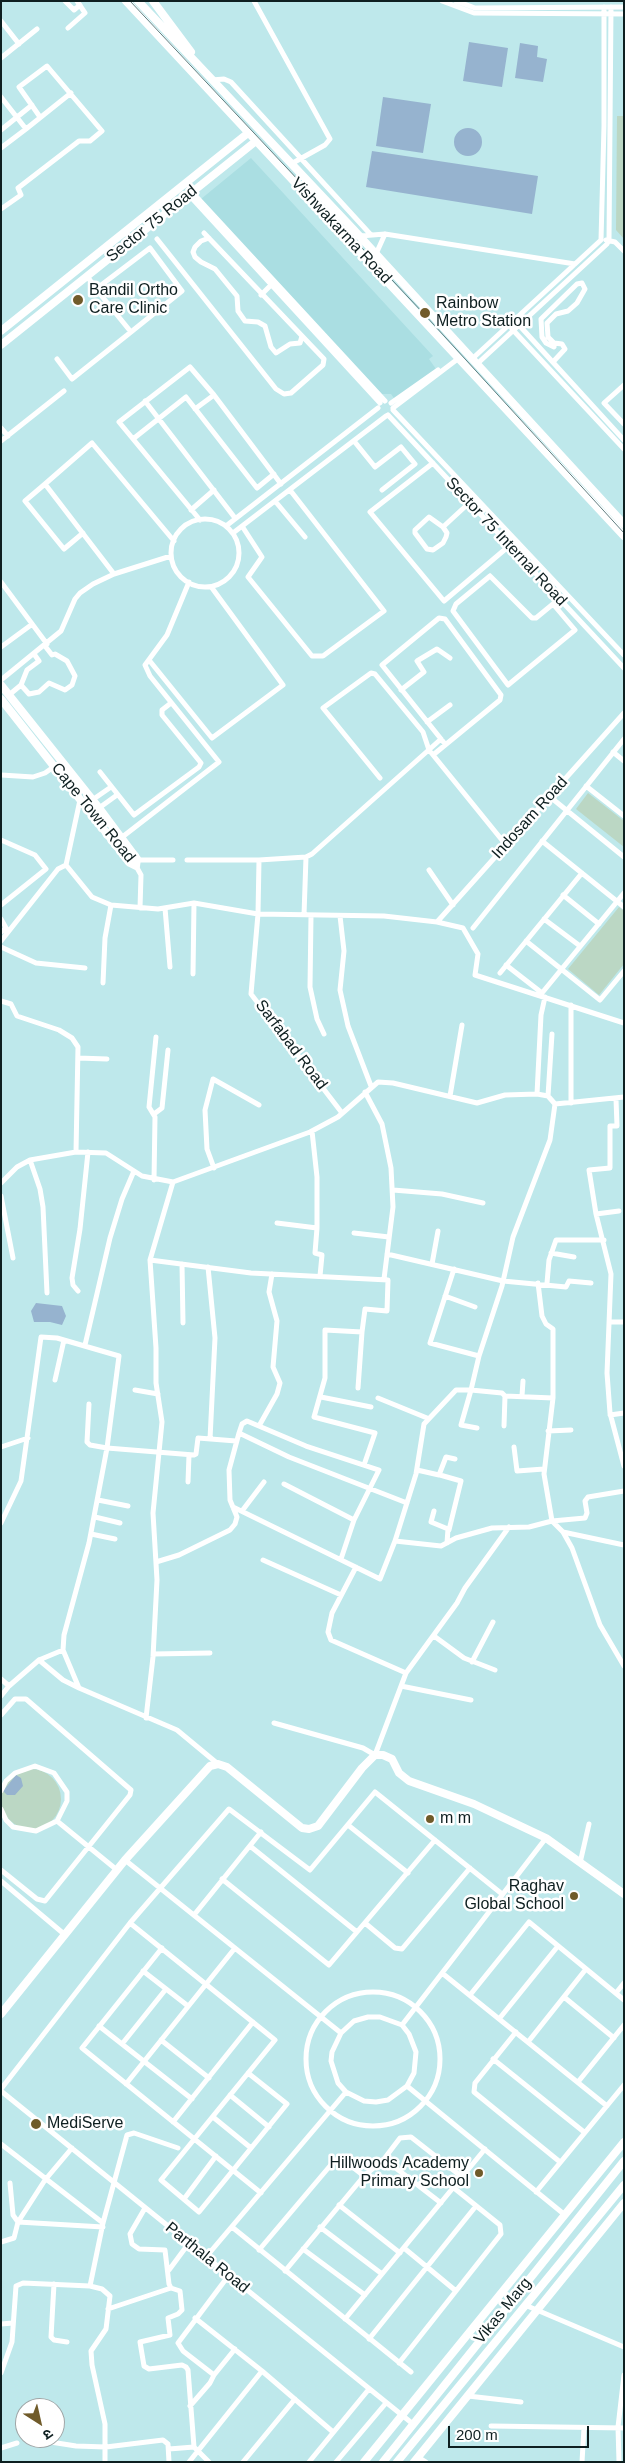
<!DOCTYPE html>
<html>
<head>
<meta charset="utf-8">
<style>
	body { margin:0 }
	#map { position:relative; width:625px; height:2463px; overflow:hidden; background:#bee8eb; font-family:Arial,"Noto Sans Devanagari",sans-serif }
	canvas { display:block }
	.frame { position:absolute; inset:0; border:2px solid #0e1f20; pointer-events:none }
	.north { position:absolute; left:15px; top:2398px; width:50px; height:50px; box-sizing:border-box; background:#fff; border:1px solid #9fa5a6; border-radius:50%; rotate:145deg; font-size:14px; font-weight:700; line-height:20px; text-align:center; color:#0e1f20 }
	.north::after { content:''; display:block; margin:auto; width:18px; height:22px; background:#705b2a; clip-path:polygon(50% 0,100% 100%,50% 72%,0 100%) }
	.scale { position:absolute; left:448px; top:2426px; width:141px; height:22px; box-sizing:border-box; border:2px solid #0e1f20; border-top:0; padding-left:6px; font-size:15px; line-height:18px; white-space:nowrap; color:#0e1f20; -webkit-text-stroke:4px #fff; paint-order:stroke }
</style>
</head>
<body>
<div id="map">
<canvas width="625" height="2463"></canvas>
<div class="frame"></div>
<div class="north">उ</div>
<div class="scale">200 m</div>
</div>
<script>
const context = document.querySelector('canvas').getContext('2d');
context.lineJoin = 'round';
function fillPath(path, color) { context.fillStyle = color; context.fill(path, 'evenodd'); }
const shape = rows => new Path2D(rows.map(r => 'M' + r).join(''));
function stroke(path, color, width, dash) { context.strokeStyle = color; context.lineWidth = width; context.lineCap = dash ? 'butt' : 'round'; context.setLineDash(dash || []); context.stroke(path); }
function label(font, color, halo, rows, align = 'center') {
  context.font = font + ' Arial,sans-serif'; context.lineWidth = 5; context.setLineDash([]); context.textBaseline = 'middle'; context.strokeStyle = halo; context.fillStyle = color; for (const [text, x, y, turn = 0] of rows) {
    context.save(); context.translate(x, y); context.rotate((+turn || 0) * Math.PI / 180); context.textAlign = isNaN(turn) ? turn : align; if (halo) context.strokeText(text, 0, 0); context.fillText(text, 0, 0); context.restore();
  }
}
const built = shape([
	[251,158,433,356,429,359,436,369,396,401,391,394,382,394,201,199]
]);
const green = shape([
	[617,116,624,116,624,239,616,230],
	[588,793,624,821,624,847,576,809],
	[619,907,624,911,624,964,599,995,568,969],
	'1 1799a30 30 0 1 1 60 0a30 30 0 1 1-60 0Z'
]);
const water = shape([
	[469,42,508,48,502,87,463,81],
	[520,43,538,46,537,57,547,59,543,82,515,78],
	[383,97,431,104,423,153,376,146],
	'454 142a14 14 0 1 1 28 0a14 14 0 1 1-28 0Z',
	[372,151,538,176,532,214,366,187],
	[36,1303,62,1306,66,1316,62,1325,50,1322,34,1322,31,1311],
	[16,1775,21,1778,23,1786,15,1795,7,1795,3,1791]
]);
const street = shape([
	[65,1,74,10,80,5],
	[254,1,330,139,325,145,291,164],
	[442,1,474,13,624,14],
	[456,1,475,8,624,7],
	[1,21,19,44],
	[68,28,85,13,77,1],
	[1,58,37,29],
	[212,80,224,79,231,82,371,235],
	[1,97,26,129,71,93],
	[1,130,32,105],
	[1,148,26,129],
	[192,192,385,401],
	[189,195,380,403],
	[1,209,21,195,18,188,79,141,90,141,102,131,47,66,19,87,40,117],
	[360,236,385,234,575,264],
	[209,238,201,241,195,247,193,252,195,257,201,262,215,269,237,296,238,311,245,321,258,322,265,326,271,347,276,353,290,344,300,343,302,336],
	[157,239,276,389,284,394,291,393,323,365,324,359,204,233],
	[606,240,615,242,624,251],
	[376,254,385,234],
	[87,276,96,289,131,332,182,291,150,248,96,289],
	[261,295,271,285],
	[518,324,624,440],
	[512,329,624,449],
	[57,359,72,379,131,332],
	[472,359,601,240,604,126,604,7],
	[553,362,565,349,562,344,554,343,548,337,547,323,556,314,568,311,577,303,585,289,582,283,577,284,541,319,542,337,546,343,554,347],
	[477,364,607,244,609,240,611,7],
	[624,385,604,403,624,424],
	[145,401,235,518],
	[391,403,438,370],
	[393,408,459,358],
	[195,409,214,395],
	[393,410,624,655],
	[388,415,624,668],
	[1,428,8,436],
	[133,439,186,397,257,488,274,474],
	[1,441,64,391],
	[354,441,375,467,401,447,415,464,382,490],
	[433,463,370,512,444,601,509,546],
	[45,484,25,501,64,549,83,533],
	[275,501,305,537],
	[191,510,214,490],
	'171 553a34 34 0 1 1 68 0a34 34 0 1 1-68 0Z',
	[200,520,119,422,190,367,214,395,281,484],
	[226,526,378,408],
	[242,526,262,557,248,577,312,656,323,656,384,611,290,490],
	[443,527,429,517,415,530,415,533,427,549,433,550,443,543,446,537,447,533,443,527,469,503],
	[233,533,386,416],
	[114,574,45,484,92,443,174,541],
	[490,576,532,618,536,618,553,604,575,630,508,685,453,611,456,604,490,576],
	[1,582,47,644],
	[1,647,31,625],
	[149,660,212,738,283,685,212,588],
	[1,680,61,631,75,599,80,593,93,584,114,574,171,556],
	[21,685,29,694,39,692,49,683,65,690,72,685,75,676,67,661,55,654,52,655,45,646],
	[401,690,424,672,417,661,437,649,450,658],
	[9,695,21,685,27,670,39,661,34,654],
	[427,722,450,705],
	[613,752,624,761],
	[433,755,500,700,501,695,445,619,439,618,382,665,445,744],
	[100,772,134,815,199,767,201,763,162,715,162,710,171,703],
	[1,775,33,777,45,773,55,766],
	[380,778,323,708,371,673,375,674,423,732,429,750,506,845],
	[586,786,624,816],
	[549,796,624,857],
	[85,805,111,787],
	[99,808,117,795],
	[121,838,219,762,150,676,145,665,167,635,189,582],
	[1,840,35,855,46,869,1,905],
	[542,841,624,907],
	[136,860,173,860],
	[187,860,259,860,306,857,312,854,441,739],
	[259,860,258,914,251,994,342,1113],
	[66,865,92,897,111,905,158,909,194,903,258,914,384,916,437,922,463,928,478,954,475,975,624,1023],
	[66,865,80,800],
	[136,866,141,875,140,908],
	[429,870,453,905],
	[563,895,599,924],
	[165,908,170,967],
	[304,915,306,857],
	[311,916,310,987,317,1019,324,1034],
	[340,916,344,951,340,990,348,1026,371,1086],
	[1,919,6,928,1,932],
	[544,919,580,946],
	[437,922,624,713],
	[473,928,624,739],
	[1,941,58,869,66,865],
	[526,941,600,1000,624,971],
	[1,947,36,963,85,968],
	[506,965,542,993,624,893],
	[500,973,582,873],
	[193,974,194,903],
	[103,983,105,938,111,905],
	[1,1001,11,1004,17,1016,59,1030,72,1038,78,1047,76,1152],
	[78,1058,107,1059],
	[365,1092,382,1124,391,1168,393,1207,384,1279],
	[537,1094,541,1015,545,997],
	[450,1096,462,1025],
	[548,1096,552,1034],
	[616,1099,617,1126,610,1126,610,1168,589,1170,596,1214,619,1211],
	[571,1103,571,1005],
	[555,1104,624,1097],
	[154,1114,162,1108,168,1050],
	[312,1131,317,1177,317,1228],
	[30,1160,40,1189,43,1207,47,1293],
	[214,1168,207,1149,205,1110,213,1079,259,1105],
	[154,1180,155,1117,149,1107,156,1037],
	[1,1183,17,1167,30,1160,76,1152,106,1153,142,1176,173,1182,310,1132,338,1117,378,1082,393,1083,477,1103,505,1095,537,1094,548,1096,555,1104,550,1140,513,1237,502,1286,479,1356,471,1390,456,1390,424,1424,416,1474,395,1541],
	[393,1190,442,1194,483,1203],
	[1,1196,13,1258],
	[596,1214,611,1274,607,1373,610,1413,624,1466],
	[277,1223,317,1228,315,1253,322,1255,320,1276],
	[354,1233,389,1237],
	[551,1253,574,1257],
	[387,1254,503,1281,566,1287,569,1281,591,1283],
	[150,1260,251,1273,388,1280,387,1311,365,1309,362,1332,325,1330,325,1378,314,1417,375,1433,364,1465],
	[182,1264,183,1323],
	[432,1264,438,1231],
	[208,1267,215,1338,210,1439],
	[454,1269,430,1343,479,1356],
	[538,1283,542,1316,546,1324,553,1329,553,1398,544,1474,552,1521,563,1532,572,1548,600,1625,624,1666],
	[547,1283,549,1260,556,1240,604,1240],
	[78,1291,73,1285,72,1278,80,1229,88,1152],
	[445,1296,475,1307],
	[611,1322,624,1322],
	[85,1345,110,1238,122,1199,134,1171],
	[55,1380,64,1340],
	[358,1388,362,1332],
	[135,1390,158,1394],
	[522,1396,523,1381],
	[321,1397,371,1407],
	[378,1398,427,1418],
	[610,1415,624,1413],
	[259,1426,277,1394,280,1383,273,1367,277,1321,269,1292,272,1274],
	[504,1426,505,1396],
	[477,1428,461,1425,471,1390,502,1393,505,1396,553,1398],
	[548,1431,571,1430],
	[239,1433,289,1457,407,1503],
	[1,1447,28,1438],
	[514,1447,517,1471,544,1469],
	[417,1470,439,1475,446,1457,455,1459],
	[440,1475,461,1481,449,1530],
	[188,1482,189,1455],
	[284,1484,354,1520],
	[98,1500,128,1506],
	[233,1507,380,1579,395,1541,441,1546,456,1538,492,1528,529,1527,552,1521,585,1518,587,1513,585,1501,588,1497,624,1491],
	[242,1511,264,1482],
	[434,1511,431,1522,448,1529,447,1543],
	[95,1517,120,1523],
	[1,1523,21,1481,41,1337,57,1338,119,1356,107,1448,90,1445,87,1442,89,1404],
	[563,1532,624,1545],
	[91,1534,115,1539],
	[263,1560,341,1595],
	[156,1562,179,1555,230,1530,235,1524,237,1517,230,1500,229,1470,239,1433,242,1424,247,1421,306,1446,379,1470,354,1520,341,1559],
	[356,1567,332,1613,328,1632,331,1640,406,1673],
	[434,1636,464,1658,495,1670],
	[153,1654,210,1653],
	[39,1660,63,1680,79,1688],
	[472,1662,493,1622],
	[1,1679,9,1686],
	[401,1686,471,1700],
	[1,1696,9,1686,39,1660,63,1650],
	[1,1715,15,1699,26,1699,131,1790,130,1795,45,1901,37,1899,1,1870],
	[146,1718,153,1657,157,1580,153,1513,162,1422,156,1383,156,1348,150,1260,173,1182],
	[274,1723,363,1748,375,1755,406,1673,457,1603,465,1588,509,1527],
	[218,1764,177,1730,79,1688,63,1650,64,1635,89,1543,107,1448,194,1455,196,1454,198,1438,236,1441],
	[1,1791,6,1781,15,1773,35,1766,54,1773,67,1792,67,1801,57,1821,36,1831,13,1827,6,1820,1,1809],
	[57,1821,117,1870],
	[348,1825,408,1873],
	[250,1846,357,1932],
	[125,1860,341,2033],
	[580,1863,589,1824],
	[222,1879,329,1965,435,1840],
	[1,1881,64,1934],
	[194,1915,261,1832],
	[130,1923,275,2040,161,2180,199,2212,287,2104,248,2073],
	[365,1923,395,1948,402,1949,470,1868],
	[162,1948,82,2048,261,2193],
	[143,1971,188,2006],
	[442,1973,607,2106],
	'306 2059a67 67 0 1 1 134 0a67 67 0 1 1-134 0Z',
	[616,1993,624,1983],
	[470,1995,529,1922,624,2000],
	[564,1997,614,2038],
	[368,2017,380,2017,402,2025,409,2034,416,2052,414,2073,407,2086,388,2100,376,2102,364,2101,346,2092,338,2083,331,2061,332,2052,341,2033,354,2021,368,2017],
	[499,2019,558,1946],
	[402,2025,546,1838],
	[99,2026,192,2099],
	[516,2032,475,2083,474,2092,560,2162],
	[161,2040,209,2078],
	[528,2042,586,1969],
	[122,2044,166,1989],
	[493,2059,584,2132],
	[578,2082,624,2025],
	[126,2084,235,1948],
	[407,2086,565,2215],
	[1,2089,130,1923,229,1809,310,1870,375,1792,502,1894],
	[1,2091,413,2424],
	[230,2095,269,2127],
	[213,2117,251,2148],
	[173,2122,253,2022],
	[1,2144,103,2223],
	[384,2159,441,2203],
	[10,2183,13,2215,18,2222,103,2227],
	[536,2192,624,2085],
	[184,2199,216,2156],
	[339,2205,400,2253],
	[145,2208,130,2234,132,2244,139,2249,165,2250,169,2284,171,2288,180,2291,182,2310,178,2314,168,2318,170,2335,140,2342,144,2366,149,2369,182,2365,186,2367,188,2370,194,2447,209,2462],
	[232,2227,411,2372],
	[320,2227,382,2274],
	[1,2242,14,2238,18,2222,45,2180,72,2148],
	[404,2248,456,2291],
	[303,2249,365,2295],
	[259,2250,335,2160,341,2158,364,2176],
	[206,2257,346,2092],
	[169,2270,189,2243],
	[285,2271,364,2176,384,2159,400,2138,411,2137,462,2177],
	[54,2284,51,2337,54,2340,67,2342],
	[525,2305,624,2347],
	[108,2309,171,2288],
	[195,2318,262,2371,333,2432],
	[345,2319,485,2149],
	[1,2324,13,2323],
	[369,2339,476,2206],
	[399,2363,501,2234,500,2225,454,2188],
	[1,2373,12,2342,16,2286,23,2283,90,2286],
	[214,2375,235,2349],
	[468,2396,521,2402],
	[190,2406,210,2383,214,2375,183,2351,178,2343,229,2275],
	[491,2426,624,2428],
	[38,2440,76,2446,106,2447,163,2440,168,2444,169,2462],
	[1,2448,17,2443],
	[169,2449,194,2447],
	[418,2457,426,2462],
	[105,2462,105,2424,92,2365,91,2351,106,2329,110,2296,102,2289,90,2286,103,2223,127,2135,134,2133,178,2148],
	[189,2462,262,2371],
	[243,2462,295,2399],
	[309,2462,369,2389],
	[336,2462,386,2403],
	[582,2462,584,2428],
	[619,2462,618,2427,624,2375]
]);
const secondary = shape([
	[126,1,624,536],
	[138,1,353,229,624,524],
	[153,1,191,52],
	[1,331,248,133],
	[1,345,256,141],
	[1,685,99,808,137,859,136,866,130,863,1,699],
	[1,2014,125,1860,210,1766,218,1764,227,1767,302,1828,309,1829,318,1826,362,1768,375,1755,383,1755,392,1759,399,1773,409,1781,474,1804,546,1838,624,1894],
	[364,2462,624,2142],
	[383,2462,624,2161],
	[397,2462,624,2185],
	[414,2462,624,2203]
]);
const rail = shape([
	[130,1,424,314,624,533]
]);
const markers = [
	[78,300,6,"#705b2a"],
	[425,313,6,"#705b2a"],
	[430,1819,5,"#705b2a"],
	[574,1896,5,"#705b2a"],
	[36,2124,6,"#705b2a"],
	[479,2173,5,"#705b2a"]
];
const streetNames = [
	["Sector 75 Road",152,224,-39],
	["Vishwakarma Road",341,231,47],
	["Sector 75 Internal Road",506,542,47],
	["Cape Town Road",93,813,51],
	["Indosam Road",530,818,-48],
	["Sarfabad Road",291,1045,53],
	["Parthala Road",207,2258,39],
	["Vikas Marg",503,2311,-51]
];
const poiNames = [
	["Bandil Ortho",89,291],
	["Care Clinic",89,309],
	["Rainbow",436,304],
	["Metro Station",436,322],
	["m m",440,1819],
	["Raghav",564,1887,"right"],
	["Global School",564,1905,"right"],
	["MediServe",47,2124],
	["Hillwoods Academy",469,2164,"right"],
	["Primary School",469,2182,"right"]
];
fillPath(built, '#aadee2');
fillPath(green, '#bbd7c4');
fillPath(water, '#96b3cf');
stroke(street, '#fff', 5);
stroke(secondary, '#fff', 8);
stroke(rail, '#617e80', 1);
for (const [x, y, r, color] of markers) { const dot = new Path2D(); dot.arc(x, y, r, 0, 2 * Math.PI); context.fillStyle = color; context.fill(dot); stroke(dot, '#fff', 2); }
label('16px', '#0e1f20', '#fff', streetNames);
label('16px', '#0e1f20', '#fff', poiNames, 'left');
</script>
</body>
</html>
